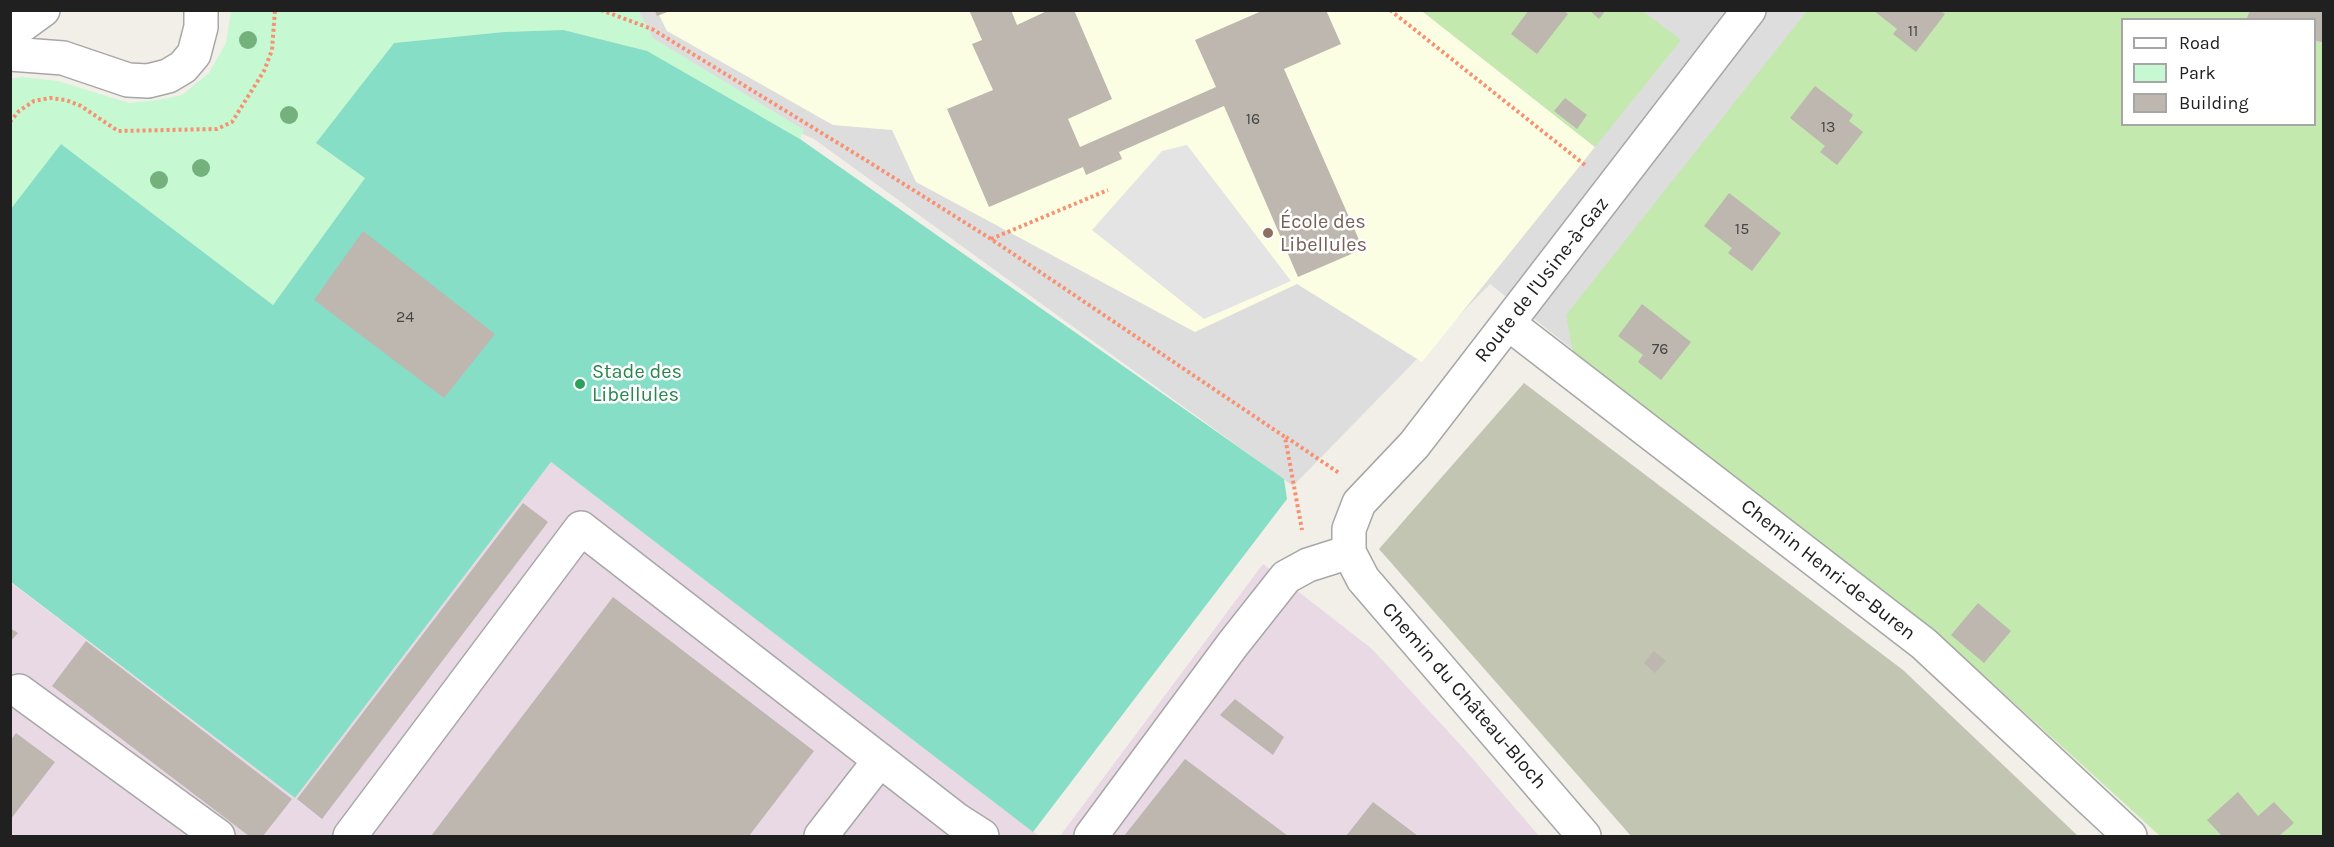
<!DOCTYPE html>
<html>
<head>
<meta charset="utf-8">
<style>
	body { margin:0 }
	#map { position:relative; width:2334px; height:847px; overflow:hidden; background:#f1efe7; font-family:Karla,sans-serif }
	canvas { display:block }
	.frame { position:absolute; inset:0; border:12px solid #202020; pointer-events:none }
	.legend { position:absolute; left:2121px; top:18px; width:195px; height:108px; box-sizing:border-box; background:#fff; border:2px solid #a6a6a6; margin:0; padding:8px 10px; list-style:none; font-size:18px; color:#202020 }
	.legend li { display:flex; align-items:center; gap:12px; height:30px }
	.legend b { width:30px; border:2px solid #a6a6a6 }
</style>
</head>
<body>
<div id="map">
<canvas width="2334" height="847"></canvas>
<div class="frame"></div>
<ul class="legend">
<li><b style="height:8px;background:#fff"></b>Road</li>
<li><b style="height:16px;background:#c6f9d1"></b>Park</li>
<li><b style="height:16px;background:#bdb7b0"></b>Building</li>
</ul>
</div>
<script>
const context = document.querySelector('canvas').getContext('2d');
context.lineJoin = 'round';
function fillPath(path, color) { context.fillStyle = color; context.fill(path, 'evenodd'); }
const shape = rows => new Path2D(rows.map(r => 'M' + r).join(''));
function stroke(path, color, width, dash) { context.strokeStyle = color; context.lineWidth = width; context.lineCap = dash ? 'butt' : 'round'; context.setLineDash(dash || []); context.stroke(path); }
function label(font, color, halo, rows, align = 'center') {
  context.font = font + ' Karla,sans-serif'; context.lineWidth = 5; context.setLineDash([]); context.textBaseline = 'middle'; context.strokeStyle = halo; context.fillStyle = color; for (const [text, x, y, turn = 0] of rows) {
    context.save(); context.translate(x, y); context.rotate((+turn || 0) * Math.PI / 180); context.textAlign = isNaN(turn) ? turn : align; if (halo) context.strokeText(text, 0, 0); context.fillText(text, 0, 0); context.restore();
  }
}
const residential = shape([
	[515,11,2074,11,1723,468,1490,284,1293,486,814,139]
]);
const industrial = shape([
	[551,462,1039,836,11,836,10,582,295,798],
	[1263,564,1372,649,1466,751,1539,836,1060,836]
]);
const education = shape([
	[657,11,1422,11,1595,147,1422,362,1297,284,1195,332,916,182,892,130,833,125,667,31]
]);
const construction = shape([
	[1524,383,1903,670,2078,836,1631,836,1379,549]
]);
const grass = shape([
	[2247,10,2250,11,2246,19,2122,20,2122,124,2314,124,2315,40,2323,43,2323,836,2160,836,1945,640,1573,352,1566,315,1807,11],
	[1422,11,1643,11,1681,40,1595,147]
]);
const park = shape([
	[231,11,639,11,653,38,804,130,800,139,647,51,563,30,504,32,394,43,375,67,365,178,273,305,61,144,11,210,11,79,23,77,58,81,129,103,158,100,182,95,209,73,226,43]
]);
const pitch = shape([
	[563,30,647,51,800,139,1284,479,1287,499,1033,832,551,462,295,798,11,582,10,210,61,144,273,305,365,178,316,143,394,43,504,32]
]);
const parking = shape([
	[1187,145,1291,281,1204,319,1092,230,1162,151]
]);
const building = shape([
	[969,10,1011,10,1017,25,1049,10,1074,10,1112,99,1068,119,1080,147,1216,87,1195,40,1264,10,1326,10,1341,44,1284,69,1363,249,1298,277,1224,106,1119,152,1122,159,1086,175,1083,167,989,207,947,109,993,90,972,44,982,40],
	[1529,10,1563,10,1568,14,1537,54,1511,34],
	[1589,10,1606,10,1599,19],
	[1873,10,1940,10,1945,14,1916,52,1893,34,1897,29],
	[2250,10,2324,10,2324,43,2314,40,2314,20,2246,20],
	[655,11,670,11,657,16],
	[1815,86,1853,115,1849,121,1863,132,1837,165,1820,152,1825,146,1790,118],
	[1565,98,1587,115,1577,129,1554,111],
	[1729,193,1781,233,1752,271,1728,253,1732,248,1704,226],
	[363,231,495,334,444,398,314,300],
	[1642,304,1691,342,1661,380,1638,362,1643,355,1618,336],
	[523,503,548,522,322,819,297,799],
	[613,597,814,751,749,836,431,836],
	[1978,603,2011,631,1984,663,1951,635],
	[10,628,18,633,10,642],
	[86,641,292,799,263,836,249,836,52,686],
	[1654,651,1666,661,1655,673,1644,663],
	[1235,699,1284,737,1273,755,1220,715],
	[16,733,55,762,10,820,10,741],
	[1185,759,1288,836,1124,836],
	[2238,792,2258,816,2274,802,2294,823,2279,836,2222,836,2207,820],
	[1373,802,1418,836,1346,836]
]);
const path = shape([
	[601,10,652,29,864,159,991,239,1285,437,1302,530],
	[1390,10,1585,165],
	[10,122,19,111,34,101,50,98,66,100,81,106,118,131,217,129,232,122,264,71,272,50,275,10],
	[991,239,1108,190],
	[1286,437,1339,473]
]);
const minor = shape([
	[10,34,43,10],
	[10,54,63,58,128,80,148,81,168,76,183,67,194,54,201,27,201,10],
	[1509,324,1924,644,2130,836],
	[19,691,218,836],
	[350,836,581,528,957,820,982,836],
	[821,836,880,760],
	[1091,836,1233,644,1286,577,1308,565,1349,552],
	[1584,836,1363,579,1349,552,1349,529,1359,503,1414,445,1749,10]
]);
const trees = [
	[248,40],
	[289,115],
	[201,168],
	[159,180]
];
const markers = [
	[1268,233,6,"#8d6e63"],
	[580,384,6,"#2e9e5b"]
];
const numberNames = [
	["11",1913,31],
	["16",1253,119],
	["13",1828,127],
	["15",1742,229],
	["24",405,317],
	["76",1660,349]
];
const educationNames = [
	["École des",1280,222],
	["Libellules",1280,245]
];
const streetNames = [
	["Route de l'Usine-à-Gaz",1542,280,-52],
	["Chemin Henri-de-Buren",1828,570,38],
	["Chemin du Château-Bloch",1464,696,49]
];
const leisureNames = [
	["Stade des",592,372],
	["Libellules",592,395]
];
fillPath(residential, '#dedddd');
fillPath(industrial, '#e9d9e4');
fillPath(education, '#fbfee2');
fillPath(construction, '#c3c5b3');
fillPath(grass, '#c4e9af');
fillPath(park, '#c6f9d1');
fillPath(pitch, '#87dec7');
fillPath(parking, '#e4e4e4');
fillPath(building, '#bdb7b0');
stroke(minor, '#a7a7a7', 36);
stroke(path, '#f79172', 4, [3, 3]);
stroke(minor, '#fff', 33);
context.fillStyle = '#74b17d';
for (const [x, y] of trees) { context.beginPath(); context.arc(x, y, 9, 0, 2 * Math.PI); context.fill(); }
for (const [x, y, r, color] of markers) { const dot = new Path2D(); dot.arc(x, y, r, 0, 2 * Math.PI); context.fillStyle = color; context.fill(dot); stroke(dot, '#fff', 2); }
label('16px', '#474644', null, numberNames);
label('20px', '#785e54', '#fff', educationNames, 'left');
label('20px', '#202020', '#fff', streetNames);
label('20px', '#27864d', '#fff', leisureNames, 'left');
</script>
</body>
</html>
